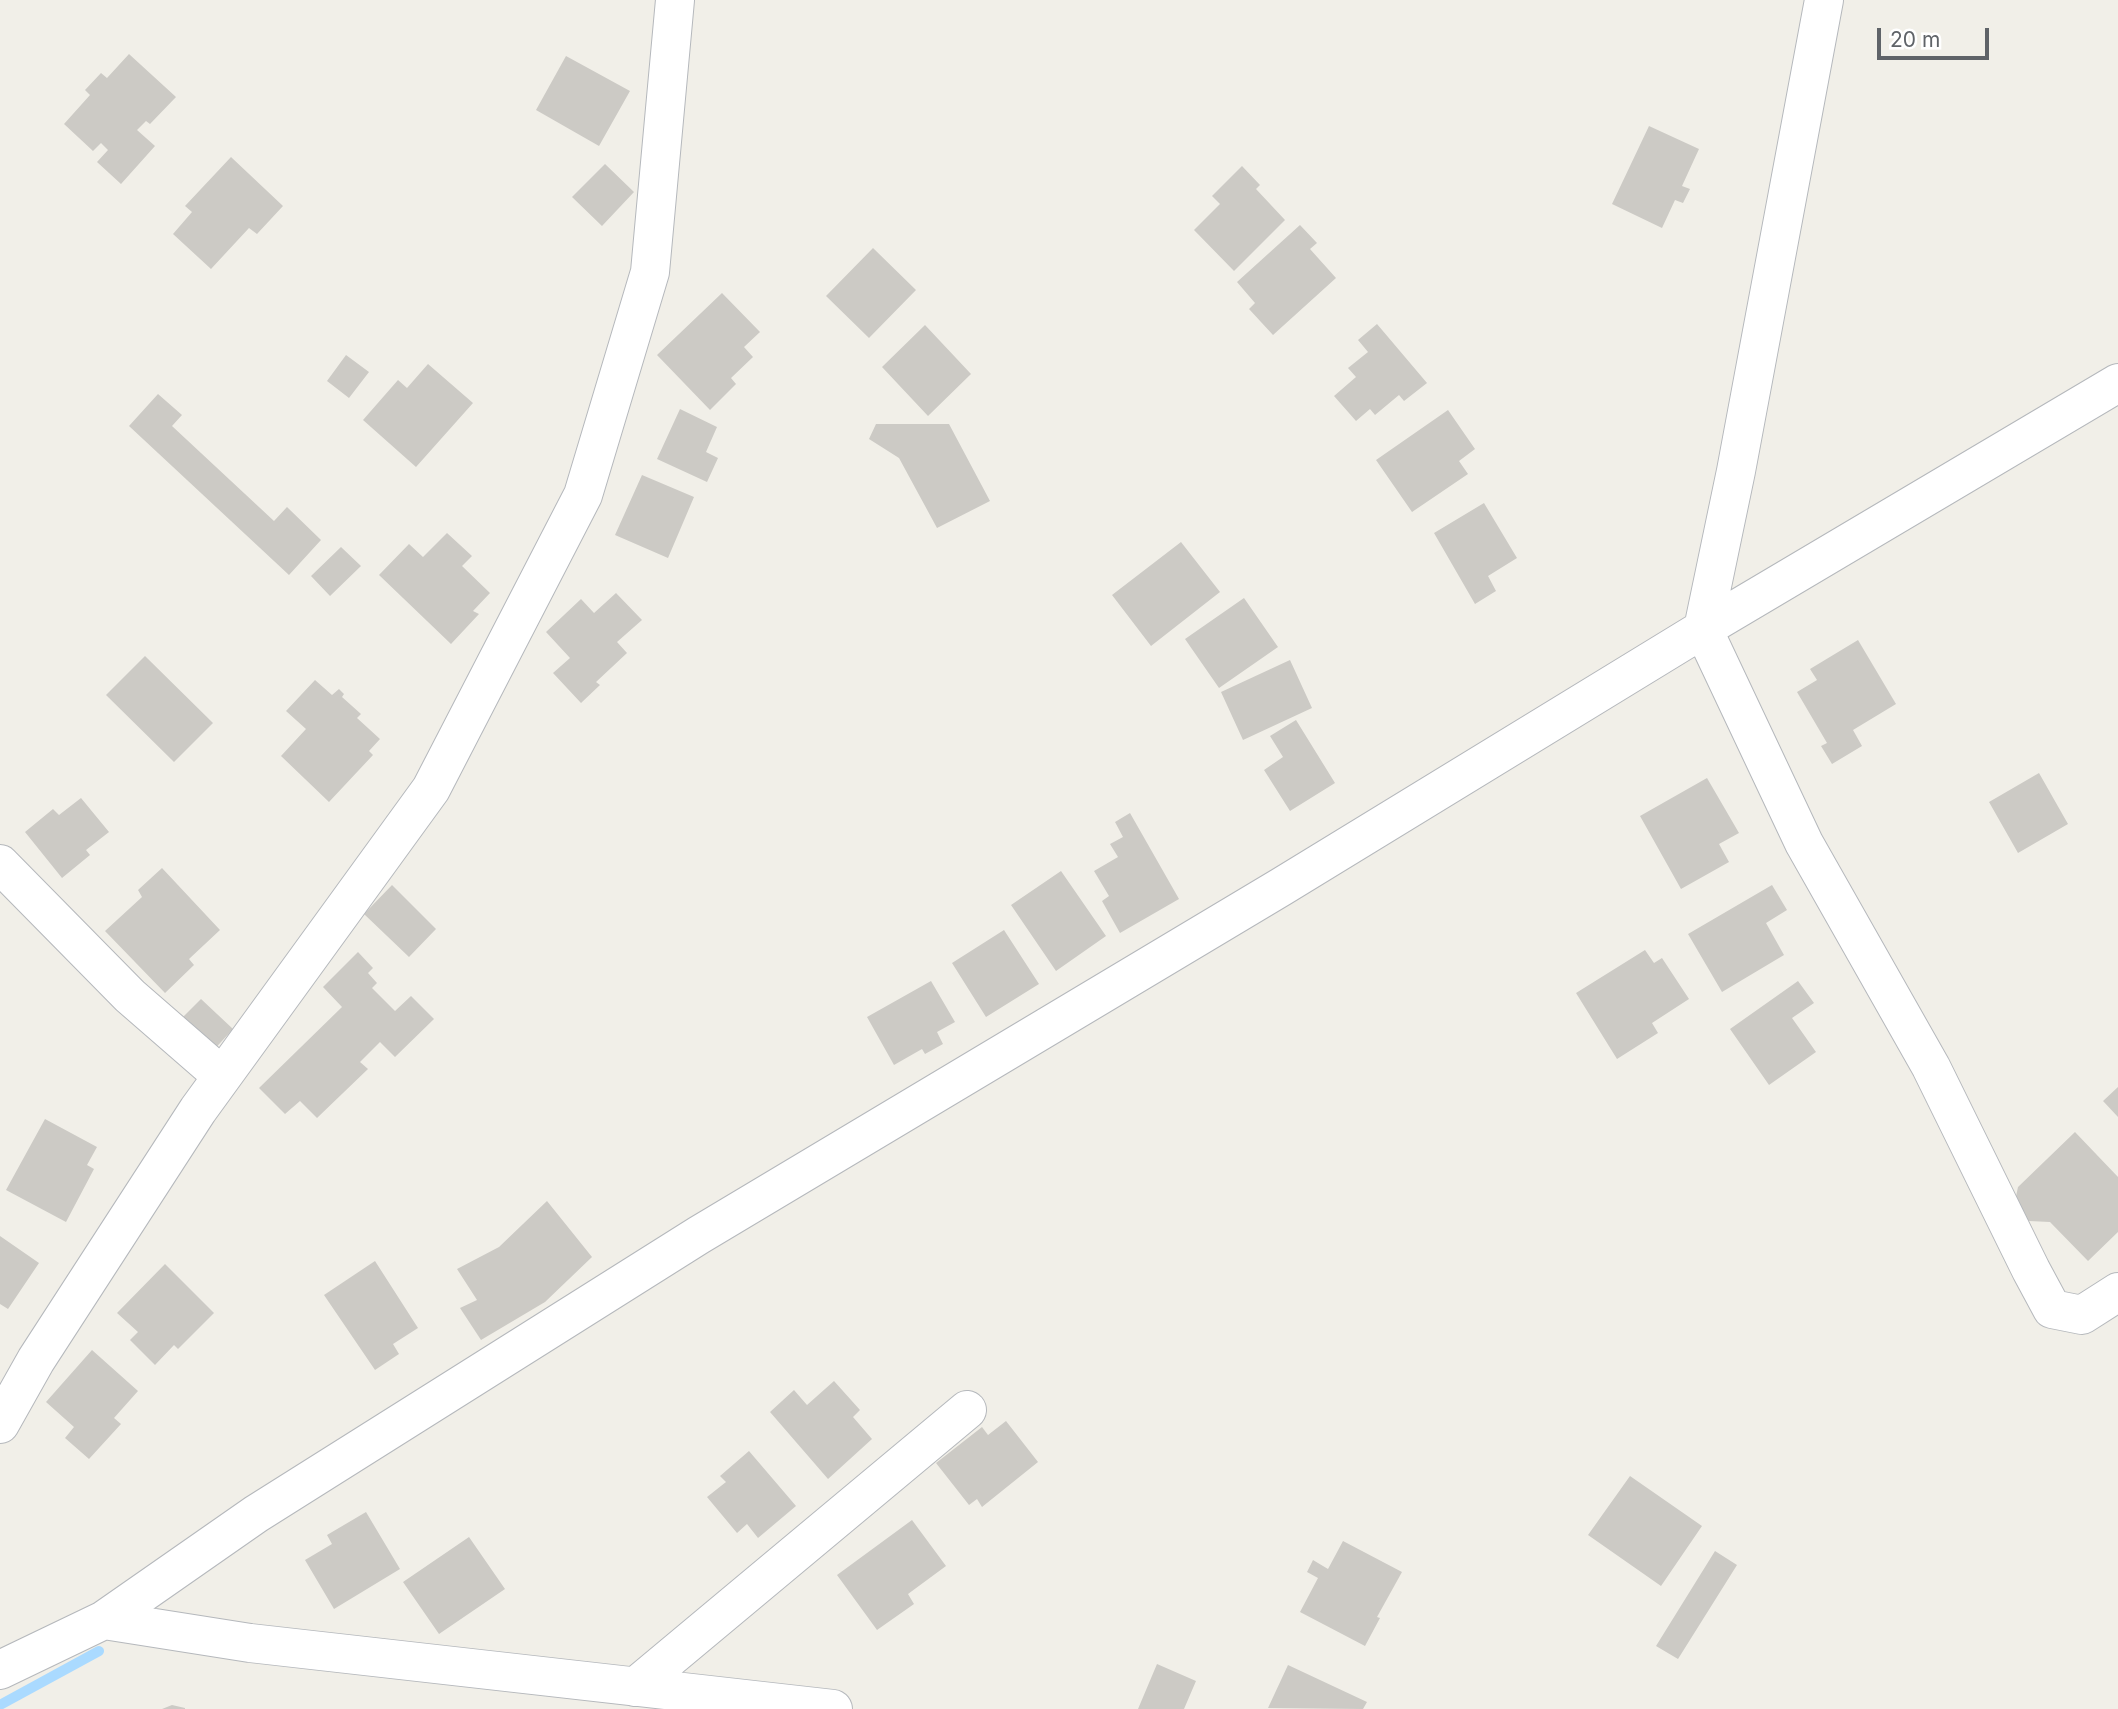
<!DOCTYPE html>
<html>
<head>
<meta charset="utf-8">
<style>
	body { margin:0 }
	#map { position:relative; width:2118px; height:1709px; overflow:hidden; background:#f1efe8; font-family:Inter,sans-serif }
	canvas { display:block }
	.scale { position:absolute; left:1877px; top:28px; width:112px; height:32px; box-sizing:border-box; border:4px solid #5f6368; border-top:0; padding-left:9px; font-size:21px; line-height:24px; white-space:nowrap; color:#5f6368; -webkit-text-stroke:5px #fff; paint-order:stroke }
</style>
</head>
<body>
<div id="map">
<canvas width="2118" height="1709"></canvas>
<div class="scale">20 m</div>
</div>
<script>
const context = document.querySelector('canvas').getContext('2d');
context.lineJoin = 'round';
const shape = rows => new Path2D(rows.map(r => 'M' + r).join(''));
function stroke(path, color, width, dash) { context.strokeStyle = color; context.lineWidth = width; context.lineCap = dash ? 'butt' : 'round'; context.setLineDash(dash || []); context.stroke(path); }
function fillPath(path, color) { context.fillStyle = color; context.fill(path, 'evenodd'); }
const stream = shape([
	[0,1705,99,1651]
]);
const building = shape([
	[129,54,176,97,150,124,146,121,137,130,155,146,121,184,97,162,108,150,101,143,93,151,64,124,90,95,85,90,101,73,107,78],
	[566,56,630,91,599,146,536,110],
	[1649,126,1699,149,1682,186,1690,189,1683,203,1675,200,1662,228,1612,204],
	[231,157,283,206,257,234,249,228,211,269,173,234,192,212,185,206],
	[605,164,634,192,602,226,572,197],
	[1242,166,1260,185,1256,189,1285,220,1234,271,1194,230,1220,204,1212,196],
	[1300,225,1317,243,1310,249,1336,278,1273,335,1249,309,1255,303,1237,282],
	[873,248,916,290,869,338,826,296],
	[722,293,760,332,744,347,753,357,731,378,736,384,710,410,657,355],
	[1377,324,1427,383,1404,401,1399,395,1375,415,1370,409,1356,421,1334,396,1356,377,1348,368,1368,352,1358,340],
	[925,325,971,374,928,416,882,367],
	[346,355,369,372,349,398,327,381],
	[428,364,473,403,416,467,363,420,398,380,407,388],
	[158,394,182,415,172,426,274,521,287,507,321,540,289,575,129,426],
	[680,409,717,427,706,452,718,458,707,482,657,459],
	[1448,410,1475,449,1459,461,1468,474,1412,512,1376,460],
	[876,424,949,424,990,501,937,528,899,458,869,439],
	[642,475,694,497,668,558,615,535],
	[1484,503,1517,558,1488,576,1496,591,1475,604,1434,533],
	[447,533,472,556,462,566,490,593,473,611,479,614,451,644,379,575,409,544,423,557],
	[1181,542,1220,592,1151,646,1112,595],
	[341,547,361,566,330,596,311,576],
	[616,593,642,620,617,642,627,653,596,682,600,685,581,703,553,673,570,658,546,632,581,599,594,613],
	[1244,598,1278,647,1219,688,1185,639],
	[1858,640,1896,704,1853,730,1862,746,1832,764,1821,746,1827,743,1797,692,1817,680,1810,669],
	[145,656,213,723,174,762,106,695],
	[1290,660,1312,708,1243,740,1221,692],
	[315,680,332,695,339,689,344,694,342,697,361,714,357,718,380,739,369,751,373,755,329,802,281,756,306,729,286,711],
	[1296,720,1335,783,1290,811,1264,770,1283,757,1270,736],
	[2039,773,2068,824,2018,853,1989,802],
	[1707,778,1739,833,1719,844,1729,862,1681,889,1640,816],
	[81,798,109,832,86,850,90,855,62,878,25,832,53,809,59,815],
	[1130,813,1179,899,1120,933,1102,901,1109,896,1094,871,1118,857,1110,844,1123,837,1115,822],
	[162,868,220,930,189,959,194,965,165,993,105,931,142,897,138,890],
	[1061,871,1106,936,1056,971,1011,905],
	[392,885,436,929,409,957,364,914],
	[1772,885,1787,910,1766,923,1784,955,1722,992,1688,934],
	[1004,930,1039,984,986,1017,952,963],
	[1645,950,1654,963,1662,958,1689,999,1652,1023,1658,1033,1617,1059,1576,993],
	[358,952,373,968,368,973,377,983,372,988,395,1011,411,996,434,1019,395,1057,380,1042,360,1062,368,1069,317,1118,300,1101,285,1114,259,1088,342,1007,323,987],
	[931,981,955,1022,937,1032,943,1044,925,1054,922,1049,894,1065,867,1017],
	[1798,981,1814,1003,1792,1018,1816,1052,1769,1085,1730,1029],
	[201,999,233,1029,210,1054,177,1023],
	[2118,1087,2118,1117,2103,1101],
	[45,1119,97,1147,87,1165,94,1169,66,1222,6,1190],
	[2075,1132,2118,1177,2118,1232,2088,1261,2050,1222,2029,1221,2014,1206,2018,1187],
	[547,1201,592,1257,545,1302,481,1340,460,1308,477,1300,457,1269,499,1247],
	[0,1236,39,1263,8,1309,0,1304],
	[375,1261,418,1328,393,1344,399,1354,375,1370,324,1295],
	[165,1264,214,1313,178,1349,174,1345,155,1365,130,1340,138,1332,117,1313],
	[92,1350,138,1391,114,1418,121,1424,89,1459,65,1438,74,1427,46,1402],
	[834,1381,860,1410,853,1417,872,1439,828,1479,770,1412,794,1390,807,1405],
	[1006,1421,1038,1462,982,1507,977,1499,969,1505,936,1463,982,1427,988,1435],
	[749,1451,796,1506,758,1538,747,1524,737,1533,707,1497,726,1482,720,1476],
	[1630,1476,1702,1526,1661,1586,1588,1535],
	[366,1512,400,1569,334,1609,305,1560,332,1544,327,1535],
	[912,1520,946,1566,908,1594,914,1604,877,1630,837,1575],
	[469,1537,505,1589,439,1634,403,1582],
	[1343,1541,1402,1572,1377,1617,1380,1618,1365,1646,1300,1612,1318,1578,1307,1572,1313,1560,1328,1569],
	[1715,1551,1737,1565,1678,1659,1656,1646],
	[1157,1664,1196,1681,1184,1709,1138,1709],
	[1288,1665,1367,1702,1363,1709,1268,1708],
	[172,1705,185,1708,185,1709,162,1709]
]);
const minor = shape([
	[2118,383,1703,629,1804,843,1931,1067,2031,1270,2052,1309,2082,1315,2118,1292],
	[0,864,130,996,222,1076],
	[0,1424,36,1360,198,1110,431,789,583,495,650,272,675,0],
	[104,1620,256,1514,699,1235,1281,887,1703,629,1736,471,1824,0],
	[0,1670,104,1620,250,1643,833,1709],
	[635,1687,967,1410]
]);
stroke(stream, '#aadaff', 10);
fillPath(building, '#cccac5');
stroke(minor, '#b5b8bc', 40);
stroke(minor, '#fff', 38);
</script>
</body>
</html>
